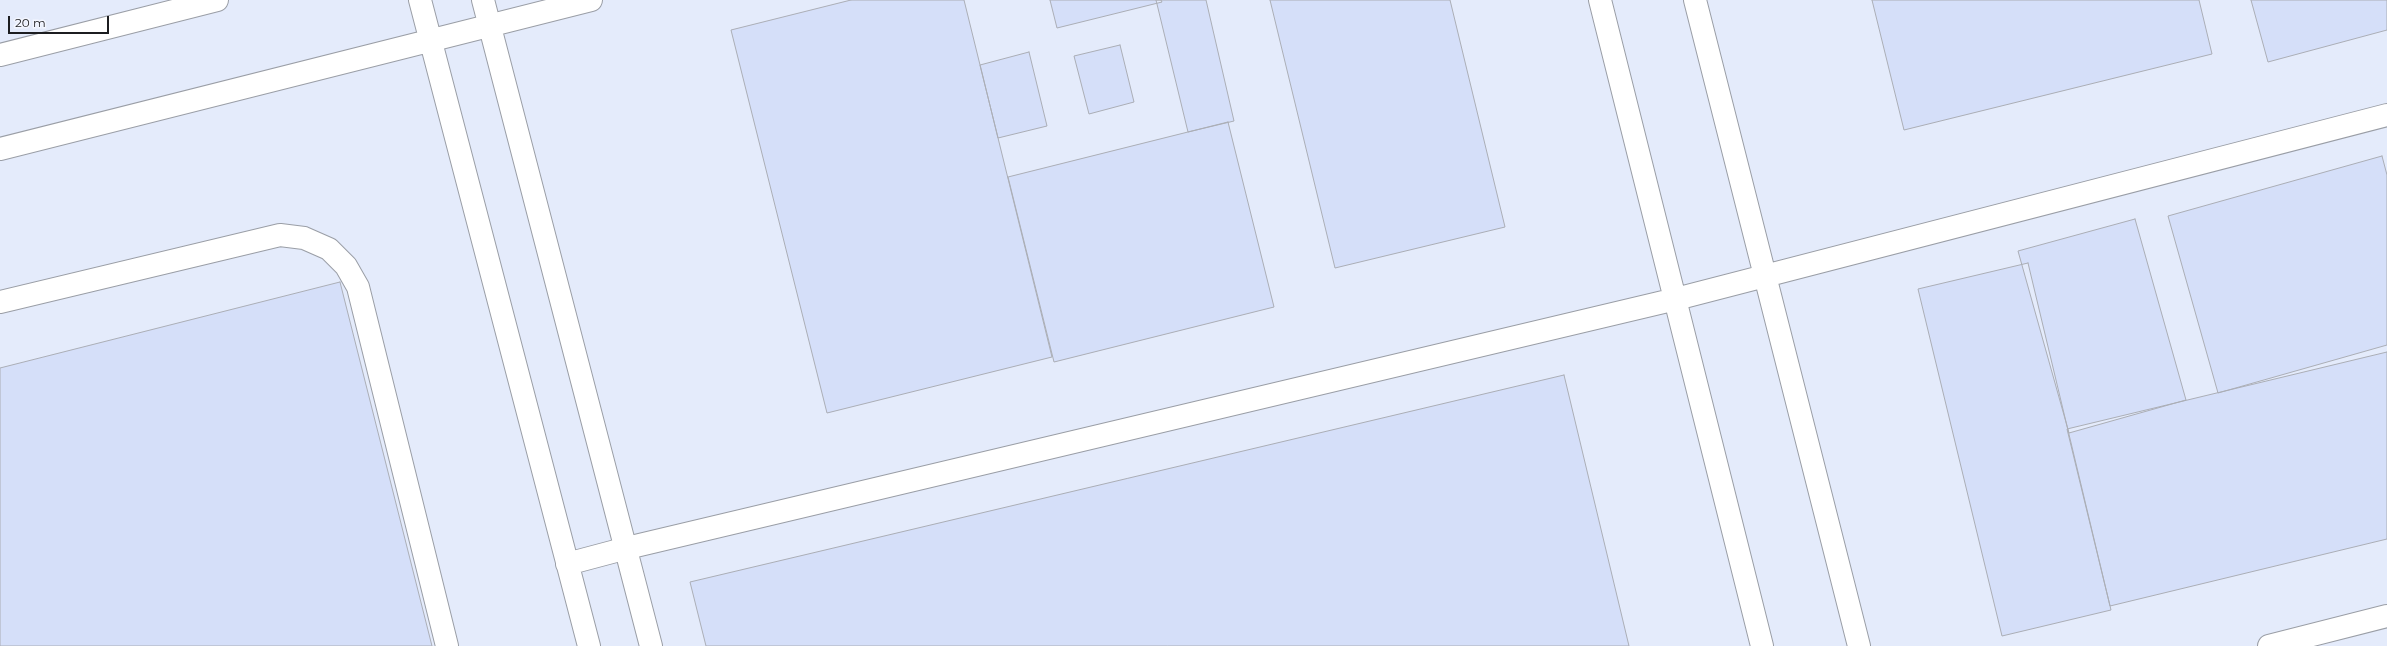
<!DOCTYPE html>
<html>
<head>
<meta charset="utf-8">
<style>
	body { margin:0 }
	#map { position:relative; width:2387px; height:646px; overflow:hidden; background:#f3f6ff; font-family:Montserrat,sans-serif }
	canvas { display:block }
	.scale { position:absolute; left:8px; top:16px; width:101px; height:18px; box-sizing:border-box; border:2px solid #1c1d20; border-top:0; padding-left:5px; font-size:12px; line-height:14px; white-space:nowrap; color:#1c1d20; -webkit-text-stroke:3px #f3f6ff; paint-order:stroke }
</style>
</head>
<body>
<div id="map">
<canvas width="2387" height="646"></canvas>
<div class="scale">20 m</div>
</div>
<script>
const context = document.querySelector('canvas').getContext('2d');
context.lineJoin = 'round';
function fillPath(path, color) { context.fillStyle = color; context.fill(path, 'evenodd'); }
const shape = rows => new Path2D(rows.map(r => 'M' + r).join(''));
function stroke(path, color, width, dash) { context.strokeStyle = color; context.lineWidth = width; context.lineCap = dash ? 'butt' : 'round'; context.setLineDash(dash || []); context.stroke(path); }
const built = shape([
	[0,0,2387,0,2387,646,0,646]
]);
const building = shape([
	[851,0,964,0,1052,357,827,413,731,30,851,0],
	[1050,0,1161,0,1162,2,1057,28,1050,0],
	[1156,0,1206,0,1234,121,1188,132,1156,0],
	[1270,0,1450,0,1505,227,1335,268,1270,0],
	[1872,0,2199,0,2212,54,1904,130,1872,0],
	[2251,0,2387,0,2387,30,2268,62,2251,0],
	[1120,45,1134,102,1089,114,1074,56,1120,45],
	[1029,52,1047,126,998,138,980,65,1029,52],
	[1228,122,1274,307,1054,362,1008,177,1228,122],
	[2382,156,2387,175,2387,345,2218,393,2168,216,2382,156],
	[2135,219,2186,400,2069,433,2018,251,2135,219],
	[2028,263,2111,610,2002,636,1918,289,2028,263],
	[340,282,432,646,0,646,0,368,340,282],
	[2387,352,2387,539,2110,606,2067,429,2387,352],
	[1564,375,1629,646,706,646,690,582,1564,375]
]);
const minor = shape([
	[420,0,589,646],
	[483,0,651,646],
	[1600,0,1762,646],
	[1695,0,1859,646],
	[0,55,217,0],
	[0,149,591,0],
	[0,302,280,235,304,238,329,249,346,266,358,287,447,646],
	[567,564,627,548,1676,299,2387,115],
	[2269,646,2387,616]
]);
fillPath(built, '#e4ebfb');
fillPath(building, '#d5dff9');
stroke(building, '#abaeb6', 1);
stroke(minor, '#9a9ea6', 24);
stroke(minor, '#fff', 22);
</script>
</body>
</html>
